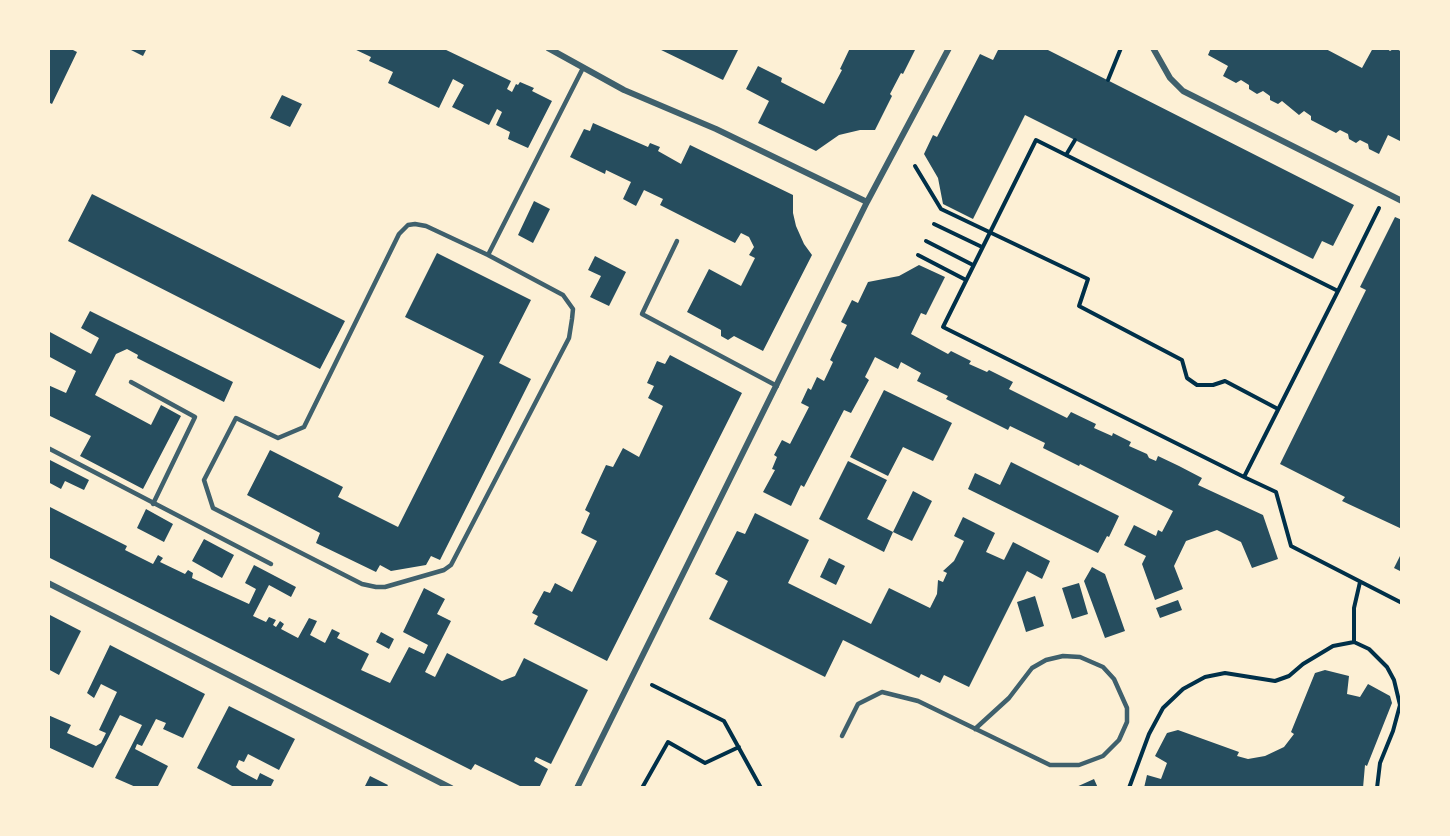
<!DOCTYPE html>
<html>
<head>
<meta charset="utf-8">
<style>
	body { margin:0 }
	#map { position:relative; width:1450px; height:836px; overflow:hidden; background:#fdf0d5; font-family:"Titillium Web",sans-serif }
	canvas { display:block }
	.frame { position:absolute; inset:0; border:50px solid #fdf0d5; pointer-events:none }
</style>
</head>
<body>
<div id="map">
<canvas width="1450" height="836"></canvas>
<div class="frame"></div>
</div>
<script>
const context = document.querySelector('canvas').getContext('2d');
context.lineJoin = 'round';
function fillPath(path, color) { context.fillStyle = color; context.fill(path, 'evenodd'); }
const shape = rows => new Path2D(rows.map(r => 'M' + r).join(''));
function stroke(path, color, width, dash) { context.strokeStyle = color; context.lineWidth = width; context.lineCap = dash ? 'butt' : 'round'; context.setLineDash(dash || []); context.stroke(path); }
const building = shape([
	[48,48,69,48,77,52,52,104,48,102],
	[127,48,147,48,143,56],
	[352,48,442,48,511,81,507,89,512,92,516,84,518,85,520,82,534,88,532,91,552,101,528,148,508,139,510,132,496,125,502,112,497,109,489,125,452,107,464,85,453,79,439,108,388,83,393,72,369,61,371,57],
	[657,48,739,48,723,80],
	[850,48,916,48,903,74,901,73,890,94,892,96,875,130,860,130,839,135,816,151,758,123,769,101,746,89,758,66,782,78,781,82,824,104,842,70,840,69],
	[999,48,1044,48,1354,205,1333,246,1322,241,1313,259,1025,115,973,219,943,204,938,178,924,154,933,135,937,137,980,54,993,60],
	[1211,48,1324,48,1362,68,1373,48,1386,48,1390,51,1395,48,1402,52,1402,142,1388,135,1379,154,1369,149,1368,144,1360,140,1356,143,1349,139,1348,134,1340,130,1336,133,1311,120,1311,116,1304,111,1299,115,1282,101,1278,104,1270,100,1270,96,1263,91,1257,94,1249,89,1249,85,1241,80,1236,83,1223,76,1228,66,1208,55],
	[282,95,302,104,290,127,270,118],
	[593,123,648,147,650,143,660,147,658,151,681,164,690,145,793,195,793,213,796,226,804,244,812,255,763,351,734,336,728,340,721,336,721,330,687,312,709,269,741,286,755,258,749,255,754,247,749,237,741,233,735,243,660,205,663,199,644,190,636,206,623,199,631,182,606,170,605,174,570,157,584,129,590,131],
	[92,194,345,321,320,369,68,241],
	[534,201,550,209,533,243,518,235],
	[1395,217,1402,220,1402,529,1342,501,1345,497,1280,464,1366,290,1360,287],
	[437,253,531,300,499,363,531,379,440,560,431,556,426,565,391,571,380,565,376,572,316,543,320,533,247,495,270,450,343,487,338,497,398,527,484,356,405,317],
	[595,256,626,272,609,306,590,297,601,276,588,270],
	[919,265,945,277,926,315,921,313,911,334,948,354,951,351,971,361,969,364,987,372,989,370,1013,382,1009,389,1067,418,1071,412,1096,424,1094,428,1112,436,1113,433,1131,442,1129,446,1147,454,1149,458,1156,461,1158,456,1179,466,1202,478,1198,485,1263,515,1278,559,1252,568,1241,542,1217,530,1186,541,1174,566,1183,589,1155,600,1142,564,1146,556,1124,545,1134,525,1156,536,1158,530,1162,532,1173,511,1080,464,1079,466,1043,448,1045,443,1010,426,1008,430,946,399,948,396,917,381,921,373,901,362,898,369,875,357,865,377,869,380,851,413,844,410,804,487,801,485,791,506,763,492,775,470,772,469,777,457,774,455,782,440,790,444,809,407,801,403,808,388,811,390,817,377,824,381,833,362,830,360,847,325,841,322,852,300,858,303,868,282,899,276],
	[90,311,233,382,224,402,137,358,138,355,127,349,116,354,95,395,151,425,161,405,181,416,143,489,80,456,91,436,48,415,48,385,66,393,76,371,48,356,48,331,91,354,99,338,81,328],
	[670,355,742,393,607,661,534,624,538,616,532,613,544,591,550,593,555,583,572,592,597,541,581,533,590,513,585,510,606,465,613,467,623,448,639,457,663,406,648,398,654,386,647,383,657,361,665,364],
	[884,390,952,423,933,461,903,447,888,476,850,457],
	[48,459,89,480,84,490,65,481,61,489,48,482],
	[848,461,887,480,867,519,893,532,913,491,932,501,912,541,893,532,884,552,819,519],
	[1011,462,1119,516,1109,537,1107,536,1098,553,968,489,975,473,1000,485],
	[48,506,127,546,125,550,153,564,158,555,163,558,160,562,185,574,188,570,193,573,192,578,249,604,256,589,245,583,254,565,296,587,291,597,269,585,253,616,266,622,269,617,276,620,273,625,276,627,280,621,284,624,281,629,298,638,309,618,317,621,310,635,325,643,332,629,340,633,337,638,369,654,361,670,390,683,409,647,424,654,428,645,403,632,424,588,445,599,437,614,451,621,425,672,435,677,447,653,502,681,515,676,524,658,588,690,551,764,536,757,534,761,548,769,539,788,524,788,475,764,471,770,48,557],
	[146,509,173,524,164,542,137,528],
	[755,513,809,540,788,583,871,624,889,588,930,608,937,594,938,580,943,582,947,573,943,571,954,561,964,541,954,536,963,517,995,533,986,552,1004,560,1013,542,1050,561,1042,579,1027,571,969,687,944,675,940,683,921,674,919,678,843,640,825,677,709,619,728,581,715,574,737,531,745,534],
	[204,539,234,555,222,578,192,561],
	[1402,552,1402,572,1394,568],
	[829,558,845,566,836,585,820,577],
	[1092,567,1105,574,1125,631,1105,638,1084,581],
	[1079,583,1088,614,1072,619,1062,588],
	[1035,596,1044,626,1026,632,1017,602],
	[1178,600,1182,610,1160,618,1156,608],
	[48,614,81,631,59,675,48,669],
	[381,632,394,639,389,649,376,642],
	[110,645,205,694,183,738,163,729,166,723,156,719,142,746,137,744,135,749,168,766,157,788,138,788,115,778,142,725,120,715,93,768,48,747,48,715,71,725,67,733,96,746,101,743,106,733,99,730,117,692,101,684,94,698,87,693],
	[1325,670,1349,676,1347,694,1360,697,1368,684,1390,696,1392,703,1367,766,1365,765,1363,788,1144,788,1147,775,1161,779,1167,763,1155,756,1167,733,1178,730,1239,752,1237,756,1248,759,1265,756,1284,747,1294,734,1291,732,1315,673],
	[229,706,295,739,279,770,248,754,244,762,239,760,236,767,240,771,257,780,260,773,274,780,270,788,236,788,197,768],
	[370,776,388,785,386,788,364,788],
	[1094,779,1098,788,1074,788]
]);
const path = shape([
	[1108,80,1121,48],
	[1066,155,1075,140],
	[915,166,941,209,1088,279,1079,306,1182,360,1187,378,1197,385,1213,385,1225,381,1278,409],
	[934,224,982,247],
	[926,241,973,265],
	[918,255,966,280],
	[1338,291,1379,208],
	[1244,477,1338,291,1036,140,943,327,1244,477,1276,492,1291,546,1402,603],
	[1354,642,1354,608,1360,582],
	[652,685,724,721,761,788],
	[642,788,668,742,705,763,739,747],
	[1129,788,1149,734,1163,708,1183,689,1205,677,1225,673,1275,681,1289,676,1303,664,1333,646,1354,642,1369,649,1387,667,1394,680,1400,705,1393,731,1380,763,1377,788]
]);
const service = shape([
	[415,224,426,226,488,255,563,295,573,309,572,319,569,338,451,565,444,570,385,587,376,587,362,584,213,508,204,480,236,418,278,438,304,427,399,234,408,225,415,224],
	[677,241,642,314,777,386],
	[488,255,583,68],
	[131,382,195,417,153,504],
	[48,448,271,564],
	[842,736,858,704,882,692,918,701,1050,765,1079,765,1103,756,1119,740,1127,722,1127,708,1114,679,1103,667,1080,657,1063,656,1046,660,1032,668,1009,698,975,729]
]);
const minor = shape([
	[548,48,624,90,716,129,867,202],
	[1153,48,1170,78,1183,91,1402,201],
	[48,583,451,788],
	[577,788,867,202,949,48]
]);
fillPath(building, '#264d5e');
stroke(path, '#003049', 4);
stroke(service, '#3f606c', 4.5);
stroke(minor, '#3f606c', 6);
</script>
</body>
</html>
